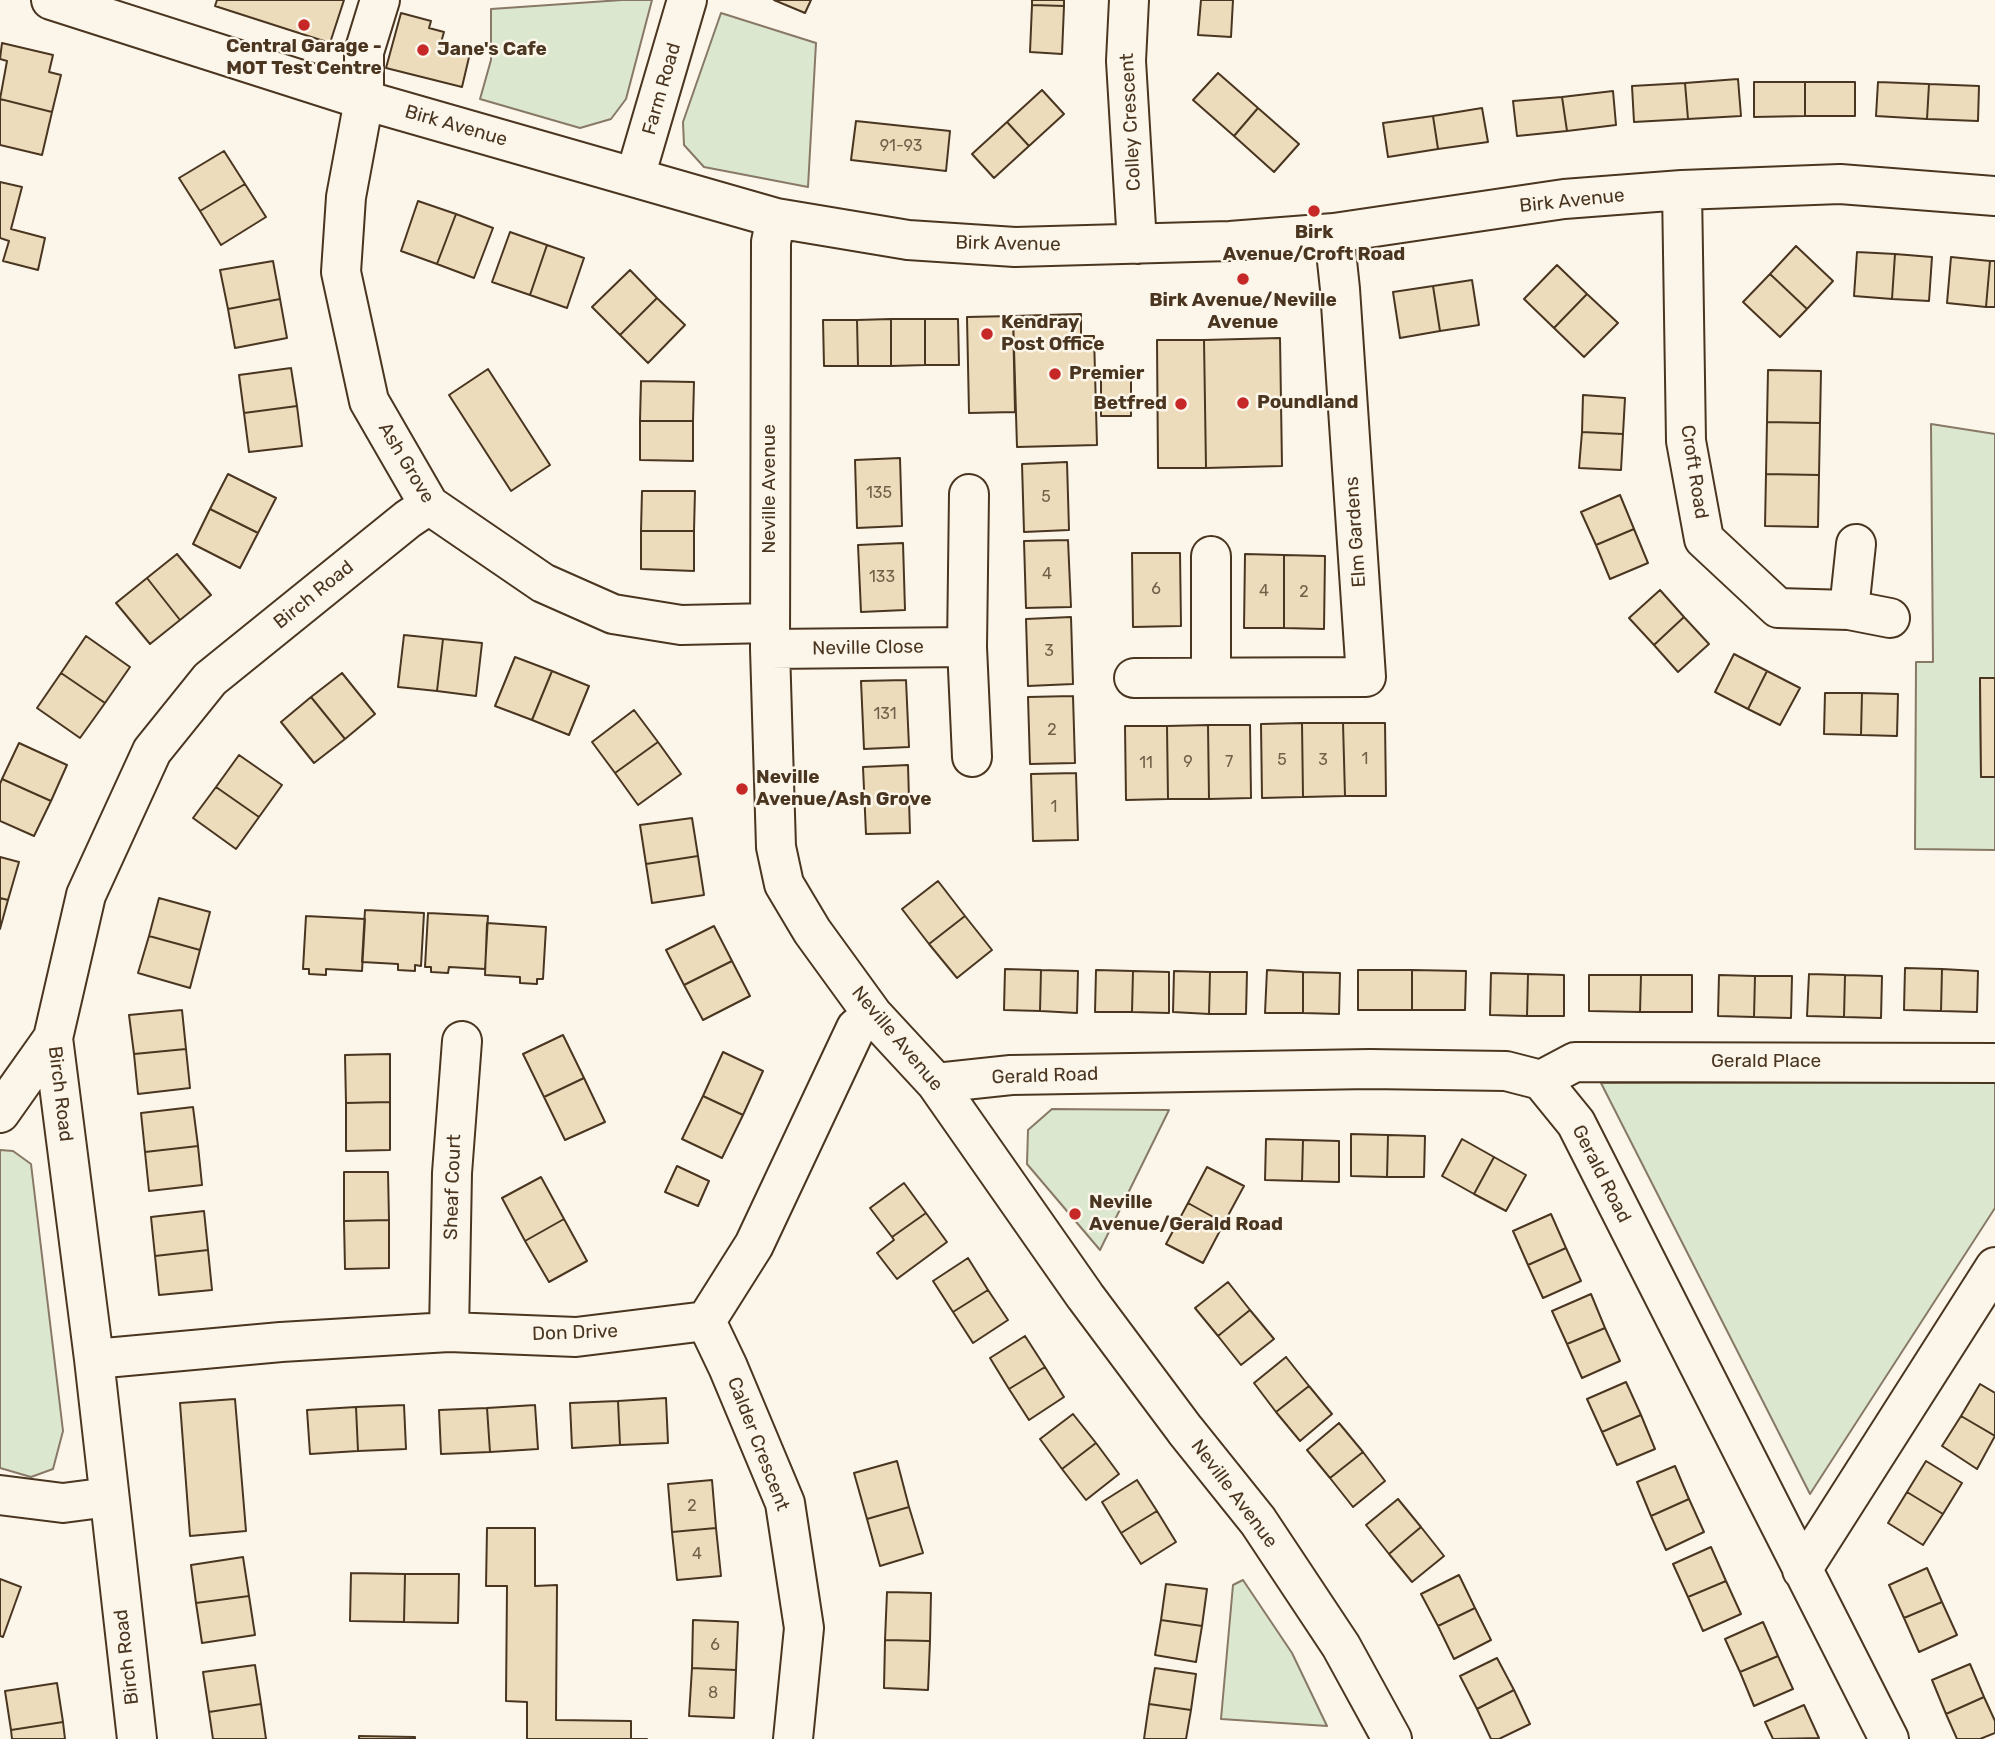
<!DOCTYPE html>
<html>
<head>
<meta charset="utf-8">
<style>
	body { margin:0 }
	canvas { display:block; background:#fbf6e9 }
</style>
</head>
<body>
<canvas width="1995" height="1739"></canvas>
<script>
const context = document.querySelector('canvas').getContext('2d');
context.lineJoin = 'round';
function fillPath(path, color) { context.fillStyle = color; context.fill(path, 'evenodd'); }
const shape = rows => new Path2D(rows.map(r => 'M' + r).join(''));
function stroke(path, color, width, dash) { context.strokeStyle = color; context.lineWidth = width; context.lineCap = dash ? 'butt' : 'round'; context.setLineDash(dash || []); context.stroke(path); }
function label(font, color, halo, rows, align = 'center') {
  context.font = font + ' Rubik,sans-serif'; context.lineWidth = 5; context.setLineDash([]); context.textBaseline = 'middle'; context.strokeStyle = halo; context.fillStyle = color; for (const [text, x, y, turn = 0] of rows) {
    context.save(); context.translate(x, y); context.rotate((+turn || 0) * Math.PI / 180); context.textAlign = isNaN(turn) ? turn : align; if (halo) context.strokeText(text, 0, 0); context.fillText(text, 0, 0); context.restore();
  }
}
const green = shape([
	[622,0,652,0,626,99,611,119,580,128,480,99,491,60,491,9,622,0],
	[721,13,816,43,808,187,704,167,684,145,683,122,721,13],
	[1931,424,1995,434,1995,678,1980,679,1981,777,1995,777,1995,850,1915,849,1916,662,1933,662,1931,424],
	[1995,1082,1995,1208,1810,1494,1601,1083,1995,1082],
	[1052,1109,1169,1110,1100,1250,1027,1164,1028,1130,1052,1109],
	[0,1150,13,1151,31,1164,63,1431,53,1469,31,1477,0,1468,0,1150],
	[1243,1580,1292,1653,1327,1726,1221,1719,1233,1585,1243,1580]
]);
const building = shape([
	[217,0,344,0,330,43,215,6,217,0],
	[774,0,811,0,805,13,774,0],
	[1032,0,1064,0,1064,6,1032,5,1032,0],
	[1201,0,1233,0,1231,37,1198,35,1201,0],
	[1032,5,1064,6,1062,54,1030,52,1032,5],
	[401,13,431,21,429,28,444,32,440,46,470,53,462,87,386,68,401,13],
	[2,43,53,55,49,72,61,75,52,112,0,99,7,61,0,59,2,43],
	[1218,73,1258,108,1234,136,1193,100,1218,73],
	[1738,79,1741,116,1688,119,1685,83,1738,79],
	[1754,82,1805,82,1805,116,1754,117,1754,82],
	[1805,82,1855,82,1855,116,1805,116,1805,82],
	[1878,82,1929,84,1927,119,1876,116,1878,82],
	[1685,83,1688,119,1634,122,1632,86,1685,83],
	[1929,84,1979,86,1978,121,1927,119,1929,84],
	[1042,90,1064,114,1029,146,1007,122,1042,90],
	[1613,91,1616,125,1567,131,1562,97,1613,91],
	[1562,97,1567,131,1517,136,1513,101,1562,97],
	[0,99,52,112,42,155,0,145,0,99],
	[1258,108,1299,144,1274,172,1234,136,1258,108],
	[1482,108,1488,142,1438,149,1433,116,1482,108],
	[1433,116,1438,149,1388,157,1383,123,1433,116],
	[856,121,950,131,946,171,851,160,856,121],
	[1007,122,1029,146,994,178,972,154,1007,122],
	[224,151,245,184,200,211,179,178,224,151],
	[0,182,22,187,11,229,45,238,38,270,3,261,9,241,0,238,0,182],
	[245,184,266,217,221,245,200,211,245,184],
	[418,201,456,214,437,264,401,251,418,201],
	[456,214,493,228,474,278,437,264,456,214],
	[510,232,547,245,530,295,492,282,510,232],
	[547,245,584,258,567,308,530,295,547,245],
	[1796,246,1833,281,1807,309,1770,274,1796,246],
	[1857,252,1895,254,1892,299,1854,296,1857,252],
	[1895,254,1932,257,1929,301,1892,299,1895,254],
	[1951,257,1990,261,1986,307,1947,303,1951,257],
	[273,261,280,299,228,309,220,270,273,261],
	[1990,261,1995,261,1995,307,1986,307,1990,261],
	[1557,265,1587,294,1554,328,1524,299,1557,265],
	[630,270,657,298,620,335,592,307,630,270],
	[1770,274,1807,309,1780,337,1743,302,1770,274],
	[1472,280,1479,325,1440,331,1433,286,1472,280],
	[1433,286,1440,331,1400,338,1393,292,1433,286],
	[1587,294,1618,323,1584,357,1554,328,1587,294],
	[657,298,685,325,648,363,620,335,657,298],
	[280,299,287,338,235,348,228,309,280,299],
	[1081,314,1081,336,1094,336,1097,445,1017,447,1013,316,1081,314],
	[1013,316,1015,412,969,413,967,317,1013,316],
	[891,319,925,319,925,365,891,366,891,319],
	[891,319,891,366,858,366,857,320,891,319],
	[925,319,958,319,959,365,925,365,925,319],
	[823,320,857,320,858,366,824,366,823,320],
	[1280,338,1282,466,1206,468,1204,340,1280,338],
	[1157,340,1204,340,1206,468,1158,468,1157,340],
	[291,368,297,406,244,413,239,375,291,368],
	[488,369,550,465,511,491,449,395,488,369],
	[1768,370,1821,371,1820,423,1767,422,1768,370],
	[1131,373,1131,416,1101,416,1101,374,1131,373],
	[641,381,694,382,693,421,640,421,641,381],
	[1583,395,1625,398,1623,434,1582,432,1583,395],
	[297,406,302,446,249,452,244,413,297,406],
	[640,421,693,421,693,461,640,460,640,421],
	[1767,422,1820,423,1819,475,1766,474,1767,422],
	[1582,432,1623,434,1621,470,1579,468,1582,432],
	[900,458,902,526,857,528,855,460,900,458],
	[1067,462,1069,530,1024,532,1022,464,1067,462],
	[228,474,276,498,258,533,210,509,228,474],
	[1766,474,1819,475,1818,527,1765,526,1766,474],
	[642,491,695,491,694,531,641,531,642,491],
	[1620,495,1634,529,1596,545,1581,512,1620,495],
	[210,509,258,533,240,568,193,544,210,509],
	[1634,529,1648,563,1610,579,1596,545,1634,529],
	[641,531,694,531,694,571,641,569,641,531],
	[1068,540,1071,607,1026,608,1024,541,1068,540],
	[903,543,905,610,861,612,858,545,903,543],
	[1132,553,1180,553,1181,626,1133,627,1132,553],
	[177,554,211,595,180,620,147,578,177,554],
	[1245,554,1284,555,1284,628,1244,628,1245,554],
	[1284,555,1325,556,1324,629,1284,628,1284,555],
	[147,578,180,620,150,644,116,603,147,578],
	[1660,590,1684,617,1654,645,1629,618,1660,590],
	[1071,617,1073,684,1028,686,1026,619,1071,617],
	[1684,617,1709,644,1678,672,1654,645,1684,617],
	[404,635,443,639,437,691,398,687,404,635],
	[86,636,130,667,105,703,61,673,86,636],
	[443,639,482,643,476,696,437,691,443,639],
	[1734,654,1767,671,1748,709,1715,692,1734,654],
	[515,657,552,671,532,720,495,706,515,657],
	[552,671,589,686,569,735,532,720,552,671],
	[1767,671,1800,688,1780,725,1748,709,1767,671],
	[61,673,105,703,80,738,37,708,61,673],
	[342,673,375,714,345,739,311,697,342,673],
	[1980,678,1995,678,1995,777,1981,777,1980,678],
	[906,680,909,747,864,749,861,681,906,680],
	[1825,693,1862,693,1861,735,1824,734,1825,693],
	[1862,693,1898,694,1897,736,1861,735,1862,693],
	[1073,696,1075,763,1030,764,1028,697,1073,696],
	[311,697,345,739,314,763,281,722,311,697],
	[634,710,658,742,615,773,592,742,634,710],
	[1302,723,1303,797,1262,798,1261,724,1302,723],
	[1302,723,1343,723,1345,796,1303,797,1302,723],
	[1343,723,1385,723,1386,796,1345,796,1343,723],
	[1208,725,1250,725,1251,798,1209,799,1208,725],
	[1208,725,1209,799,1168,799,1167,726,1208,725],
	[1125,726,1167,726,1168,799,1126,800,1125,726],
	[658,742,681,774,638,805,615,773,658,742],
	[19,743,67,765,51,801,2,779,19,743],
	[239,755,282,785,259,817,216,787,239,755],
	[908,765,910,833,866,834,863,767,908,765],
	[1076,773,1078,840,1033,841,1031,774,1076,773],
	[2,779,51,801,34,836,0,821,0,784,2,779],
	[216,787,259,817,236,849,193,818,216,787],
	[692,818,698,856,646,864,640,825,692,818],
	[698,856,704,895,652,903,646,864,698,856],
	[0,857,19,862,8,900,0,898,0,857],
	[938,881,965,916,929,944,902,909,938,881],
	[0,898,8,900,0,929,0,898],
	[159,898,210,912,200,950,149,936,159,898],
	[365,910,424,913,421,966,415,965,415,971,398,970,398,964,362,962,365,910],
	[428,913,488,916,485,969,449,967,448,973,431,972,431,967,425,967,428,913],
	[306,916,365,919,362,971,326,969,326,975,309,974,309,969,303,969,306,916],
	[965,916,992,950,957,978,929,944,965,916],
	[487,923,546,927,543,979,537,979,537,984,520,983,520,977,485,975,487,923],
	[714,926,732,961,684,985,666,950,714,926],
	[149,936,200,950,190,988,138,973,149,936],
	[732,961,750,996,703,1020,684,985,732,961],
	[1905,968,1942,969,1941,1011,1904,1010,1905,968],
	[1005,969,1041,970,1040,1011,1004,1010,1005,969],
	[1942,969,1978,971,1977,1012,1941,1011,1942,969],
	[1041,970,1078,971,1077,1013,1040,1011,1041,970],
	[1096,970,1133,971,1132,1012,1095,1012,1096,970],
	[1267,970,1303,972,1303,1013,1265,1013,1267,970],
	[1358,970,1412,970,1412,1010,1358,1010,1358,970],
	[1412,970,1466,971,1465,1010,1412,1010,1412,970],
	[1133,971,1169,972,1169,1013,1132,1012,1133,971],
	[1174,971,1210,972,1209,1014,1173,1012,1174,971],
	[1210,972,1247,972,1246,1014,1209,1014,1210,972],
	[1303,972,1340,973,1339,1014,1303,1013,1303,972],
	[1491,973,1528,974,1527,1016,1490,1015,1491,973],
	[1528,974,1564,975,1564,1016,1527,1016,1528,974],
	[1809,974,1845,975,1844,1017,1807,1016,1809,974],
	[1589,975,1641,975,1640,1012,1589,1011,1589,975],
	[1641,975,1692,975,1692,1012,1640,1012,1641,975],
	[1719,975,1755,976,1754,1017,1718,1016,1719,975],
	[1845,975,1882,976,1881,1018,1844,1017,1845,975],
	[1755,976,1792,976,1791,1018,1754,1017,1755,976],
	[182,1010,186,1049,134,1054,129,1015,182,1010],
	[563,1035,584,1078,544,1097,523,1054,563,1035],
	[186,1049,190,1088,138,1094,134,1054,186,1049],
	[723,1052,763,1071,743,1115,703,1096,723,1052],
	[390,1054,390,1102,346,1103,345,1055,390,1054],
	[584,1078,605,1122,565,1140,544,1097,584,1078],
	[703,1096,743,1115,722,1158,682,1139,703,1096],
	[390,1102,390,1150,346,1151,346,1103,390,1102],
	[193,1107,198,1146,145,1152,141,1113,193,1107],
	[1351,1134,1388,1135,1387,1177,1351,1176,1351,1134],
	[1388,1135,1425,1136,1424,1177,1387,1177,1388,1135],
	[1266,1139,1303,1140,1302,1181,1265,1180,1266,1139],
	[1462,1139,1494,1157,1474,1194,1442,1176,1462,1139],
	[1303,1140,1339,1141,1339,1182,1302,1181,1303,1140],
	[198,1146,202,1185,149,1191,145,1152,198,1146],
	[1494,1157,1526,1175,1506,1211,1474,1194,1494,1157],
	[677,1166,709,1181,698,1206,665,1192,677,1166],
	[1207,1167,1244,1186,1224,1223,1188,1203,1207,1167],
	[344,1172,388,1172,389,1220,344,1221,344,1172],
	[541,1177,564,1219,525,1241,502,1198,541,1177],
	[904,1183,926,1213,892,1237,870,1208,904,1183],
	[1188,1203,1224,1223,1203,1263,1166,1244,1188,1203],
	[204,1211,208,1250,155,1256,151,1217,204,1211],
	[926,1213,947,1242,897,1279,877,1253,894,1240,892,1237,926,1213],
	[1551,1214,1566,1248,1528,1265,1513,1231,1551,1214],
	[564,1219,587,1261,549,1282,525,1241,564,1219],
	[389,1220,389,1268,345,1269,344,1221,389,1220],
	[1566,1248,1581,1281,1543,1298,1528,1265,1566,1248],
	[208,1250,212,1290,159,1295,155,1256,208,1250],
	[968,1258,988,1290,953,1312,933,1281,968,1258],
	[1228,1282,1250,1310,1218,1336,1195,1308,1228,1282],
	[988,1290,1008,1320,973,1343,953,1312,988,1290],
	[1591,1294,1605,1328,1567,1344,1552,1311,1591,1294],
	[1250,1310,1274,1339,1241,1365,1218,1336,1250,1310],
	[1605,1328,1620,1361,1582,1378,1567,1344,1605,1328],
	[1025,1336,1045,1367,1009,1389,990,1358,1025,1336],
	[1286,1357,1309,1386,1276,1412,1254,1383,1286,1357],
	[1045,1367,1064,1397,1029,1420,1009,1389,1045,1367],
	[1626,1382,1641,1415,1602,1432,1587,1399,1626,1382],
	[1980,1384,1995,1393,1995,1436,1961,1416,1980,1384],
	[1309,1386,1332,1414,1300,1441,1276,1412,1309,1386],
	[666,1398,668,1443,620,1445,618,1401,666,1398],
	[235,1399,246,1531,190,1536,180,1403,235,1399],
	[618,1401,620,1445,572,1448,570,1403,618,1401],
	[404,1405,406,1449,358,1451,356,1407,404,1405],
	[535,1405,538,1449,490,1452,487,1408,535,1405],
	[356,1407,358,1451,310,1454,307,1410,356,1407],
	[487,1408,490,1452,441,1454,439,1410,487,1408],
	[1073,1414,1096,1443,1062,1469,1040,1439,1073,1414],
	[1641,1415,1655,1449,1617,1465,1602,1432,1641,1415],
	[1961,1416,1995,1436,1977,1469,1942,1446,1961,1416],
	[1339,1423,1363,1452,1330,1478,1307,1450,1339,1423],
	[1096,1443,1119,1474,1086,1500,1062,1469,1096,1443],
	[1363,1452,1385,1481,1353,1507,1330,1478,1363,1452],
	[897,1461,909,1507,867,1519,854,1473,897,1461],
	[1926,1461,1962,1483,1943,1514,1907,1492,1926,1461],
	[1675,1466,1689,1499,1651,1516,1637,1482,1675,1466],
	[712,1480,716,1528,672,1532,668,1484,712,1480],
	[1137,1480,1157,1511,1121,1533,1102,1502,1137,1480],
	[1907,1492,1943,1514,1923,1545,1888,1523,1907,1492],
	[1398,1499,1421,1527,1389,1554,1366,1525,1398,1499],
	[1689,1499,1704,1532,1666,1550,1651,1516,1689,1499],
	[909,1507,923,1553,880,1566,867,1519,909,1507],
	[1157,1511,1176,1542,1141,1564,1121,1533,1157,1511],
	[1421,1527,1444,1556,1412,1582,1389,1554,1421,1527],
	[487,1528,535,1528,535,1586,557,1585,556,1720,631,1721,631,1739,647,1739,527,1739,527,1702,506,1701,507,1586,486,1586,487,1528],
	[716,1528,721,1576,677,1580,672,1532,716,1528],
	[1711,1547,1726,1581,1688,1597,1673,1564,1711,1547],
	[243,1557,249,1596,196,1603,191,1565,243,1557],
	[1927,1568,1942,1602,1904,1618,1889,1585,1927,1568],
	[351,1573,405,1574,404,1622,350,1621,351,1573],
	[405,1574,459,1574,458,1623,404,1622,405,1574],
	[1459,1575,1475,1608,1438,1626,1421,1594,1459,1575],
	[0,1579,21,1587,3,1637,0,1636,0,1579],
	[1726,1581,1741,1614,1703,1631,1688,1597,1726,1581],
	[1166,1584,1207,1589,1202,1626,1161,1620,1166,1584],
	[887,1592,931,1593,930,1641,885,1640,887,1592],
	[249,1596,255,1635,202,1643,196,1603,249,1596],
	[1942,1602,1957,1635,1919,1652,1904,1618,1942,1602],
	[1475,1608,1491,1640,1454,1659,1438,1626,1475,1608],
	[693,1620,738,1622,736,1670,692,1668,693,1620],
	[1161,1620,1202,1626,1196,1662,1155,1655,1161,1620],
	[1763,1622,1778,1656,1740,1672,1725,1639,1763,1622],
	[885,1640,930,1641,928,1690,884,1688,885,1640],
	[1778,1656,1793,1689,1754,1706,1740,1672,1778,1656],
	[1497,1658,1514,1690,1477,1709,1460,1676,1497,1658],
	[1970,1664,1984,1697,1946,1714,1932,1680,1970,1664],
	[255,1665,261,1704,209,1712,203,1672,255,1665],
	[692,1668,736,1670,734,1718,689,1716,692,1668],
	[1155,1668,1196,1674,1191,1710,1149,1704,1155,1668],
	[57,1683,63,1722,11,1730,5,1691,57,1683],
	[1514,1690,1530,1724,1499,1739,1491,1739,1477,1709,1514,1690],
	[1984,1697,1995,1721,1995,1733,1980,1739,1957,1739,1946,1714,1984,1697],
	[261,1704,266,1739,213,1739,209,1712,261,1704],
	[1149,1704,1191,1710,1186,1739,1144,1739,1149,1704],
	[1804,1705,1819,1738,1773,1739,1765,1722,1804,1705],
	[63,1722,65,1739,12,1739,11,1730,63,1722],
	[359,1736,415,1737,415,1739,359,1739,359,1736]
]);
const minor = shape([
	[51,0,364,100,776,218,908,240,1015,247,1230,241,1334,233,1564,199,1682,190,1840,184,1995,196],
	[380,0,364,52,364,100,346,197,341,272,369,401,429,505,543,583,613,614,681,625,770,623],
	[1129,0,1126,61,1137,244],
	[635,177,687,0],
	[1682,190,1686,441,1704,539,1778,608,1849,610,1890,618],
	[776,218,771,242,770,649,776,847,784,884,812,931,873,1015,936,1083,1085,1296,1185,1430,1258,1521,1341,1646,1392,1739],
	[969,494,967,647,972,757],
	[1211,556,1211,677],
	[1849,610,1856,544],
	[770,649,967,647],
	[1134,678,1366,677,1340,289,1334,233],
	[1541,1080,1575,1062,1995,1063],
	[936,1083,1011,1075,1370,1069,1506,1071,1541,1080,1576,1123,1889,1739],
	[0,1113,53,1038],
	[706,1321,728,1367,785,1503,804,1628,793,1739],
	[449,1332,452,1173,462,1041],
	[94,1359,281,1342,449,1332,576,1337,706,1321,754,1245,856,1028,873,1015],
	[0,1495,63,1503,109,1497],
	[1802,1570,1995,1267],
	[137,1739,94,1359,53,1038,86,895,152,751,210,679,408,519,429,505]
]);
const markers = [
	[304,25,7,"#c62828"],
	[423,50,7,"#c62828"],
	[1314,211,7,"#c62828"],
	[1243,279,7,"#c62828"],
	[987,334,7,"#c62828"],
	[1055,374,7,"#c62828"],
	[1243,403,7,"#c62828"],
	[1181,404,7,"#c62828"],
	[742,789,7,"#c62828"],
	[1075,1214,7,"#c62828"]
];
const numberNames = [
	["91-93",901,146],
	["135",879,493],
	["5",1046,497],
	["4",1047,574],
	["133",882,577],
	["6",1156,589],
	["4",1264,591],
	["2",1304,592],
	["3",1049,651],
	["131",885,714],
	["2",1052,730],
	["1",1365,759],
	["5",1282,760],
	["3",1323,760],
	["9",1188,762],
	["7",1229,762],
	["11",1146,763],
	["1",1054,807],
	["2",692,1506],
	["4",697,1554],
	["6",715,1645],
	["8",713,1693]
];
const poiNames = [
	["Central Garage -",304,47,"center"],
	["MOT Test Centre",304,69,"center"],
	["Jane's Cafe",437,50],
	["Birk",1314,233,"center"],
	["Avenue/Croft Road",1314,255,"center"],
	["Birk Avenue/Neville",1243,301,"center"],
	["Avenue",1243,323,"center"],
	["Kendray",1001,323],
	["Post Office",1001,345],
	["Premier",1069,374],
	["Poundland",1257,403],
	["Betfred",1167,404,"right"],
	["Neville",756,778],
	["Avenue/Ash Grove",756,800],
	["Neville",1089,1203],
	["Avenue/Gerald Road",1089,1225]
];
const streetNames = [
	["Farm Road",662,89,-74],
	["Colley Crescent",1131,122,-93],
	["Birk Avenue",456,126,16],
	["Birk Avenue",1572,201,-6],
	["Birk Avenue",1008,244,1],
	["Ash Grove",406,463,59],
	["Croft Road",1694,472,81],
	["Neville Avenue",770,489,-90],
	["Elm Gardens",1356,532,-94],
	["Birch Road",314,595,-39],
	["Neville Close",868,648,-1],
	["Neville Avenue",897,1039,50],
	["Gerald Place",1766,1062],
	["Gerald Road",1045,1076,-2],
	["Birch Road",60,1094,83],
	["Gerald Road",1601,1174,63],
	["Sheaf Court",453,1187,-88],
	["Don Drive",575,1333,-2],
	["Calder Crescent",758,1444,69],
	["Neville Avenue",1234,1494,53],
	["Birch Road",127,1657,-97]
];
fillPath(green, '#dce7d0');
stroke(green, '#887966', 2);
fillPath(building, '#ecdcbc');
stroke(building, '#4a3520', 2);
stroke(minor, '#4a3520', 42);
stroke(minor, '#fbf6e9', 38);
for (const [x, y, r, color] of markers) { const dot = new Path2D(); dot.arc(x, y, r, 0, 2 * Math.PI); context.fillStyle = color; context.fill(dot); stroke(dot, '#fbf6e9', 2.5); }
label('16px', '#725f47', null, numberNames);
label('bold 19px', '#4a3520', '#fbf6e9', poiNames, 'left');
label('19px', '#4a3520', '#fbf6e9', streetNames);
</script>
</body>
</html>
